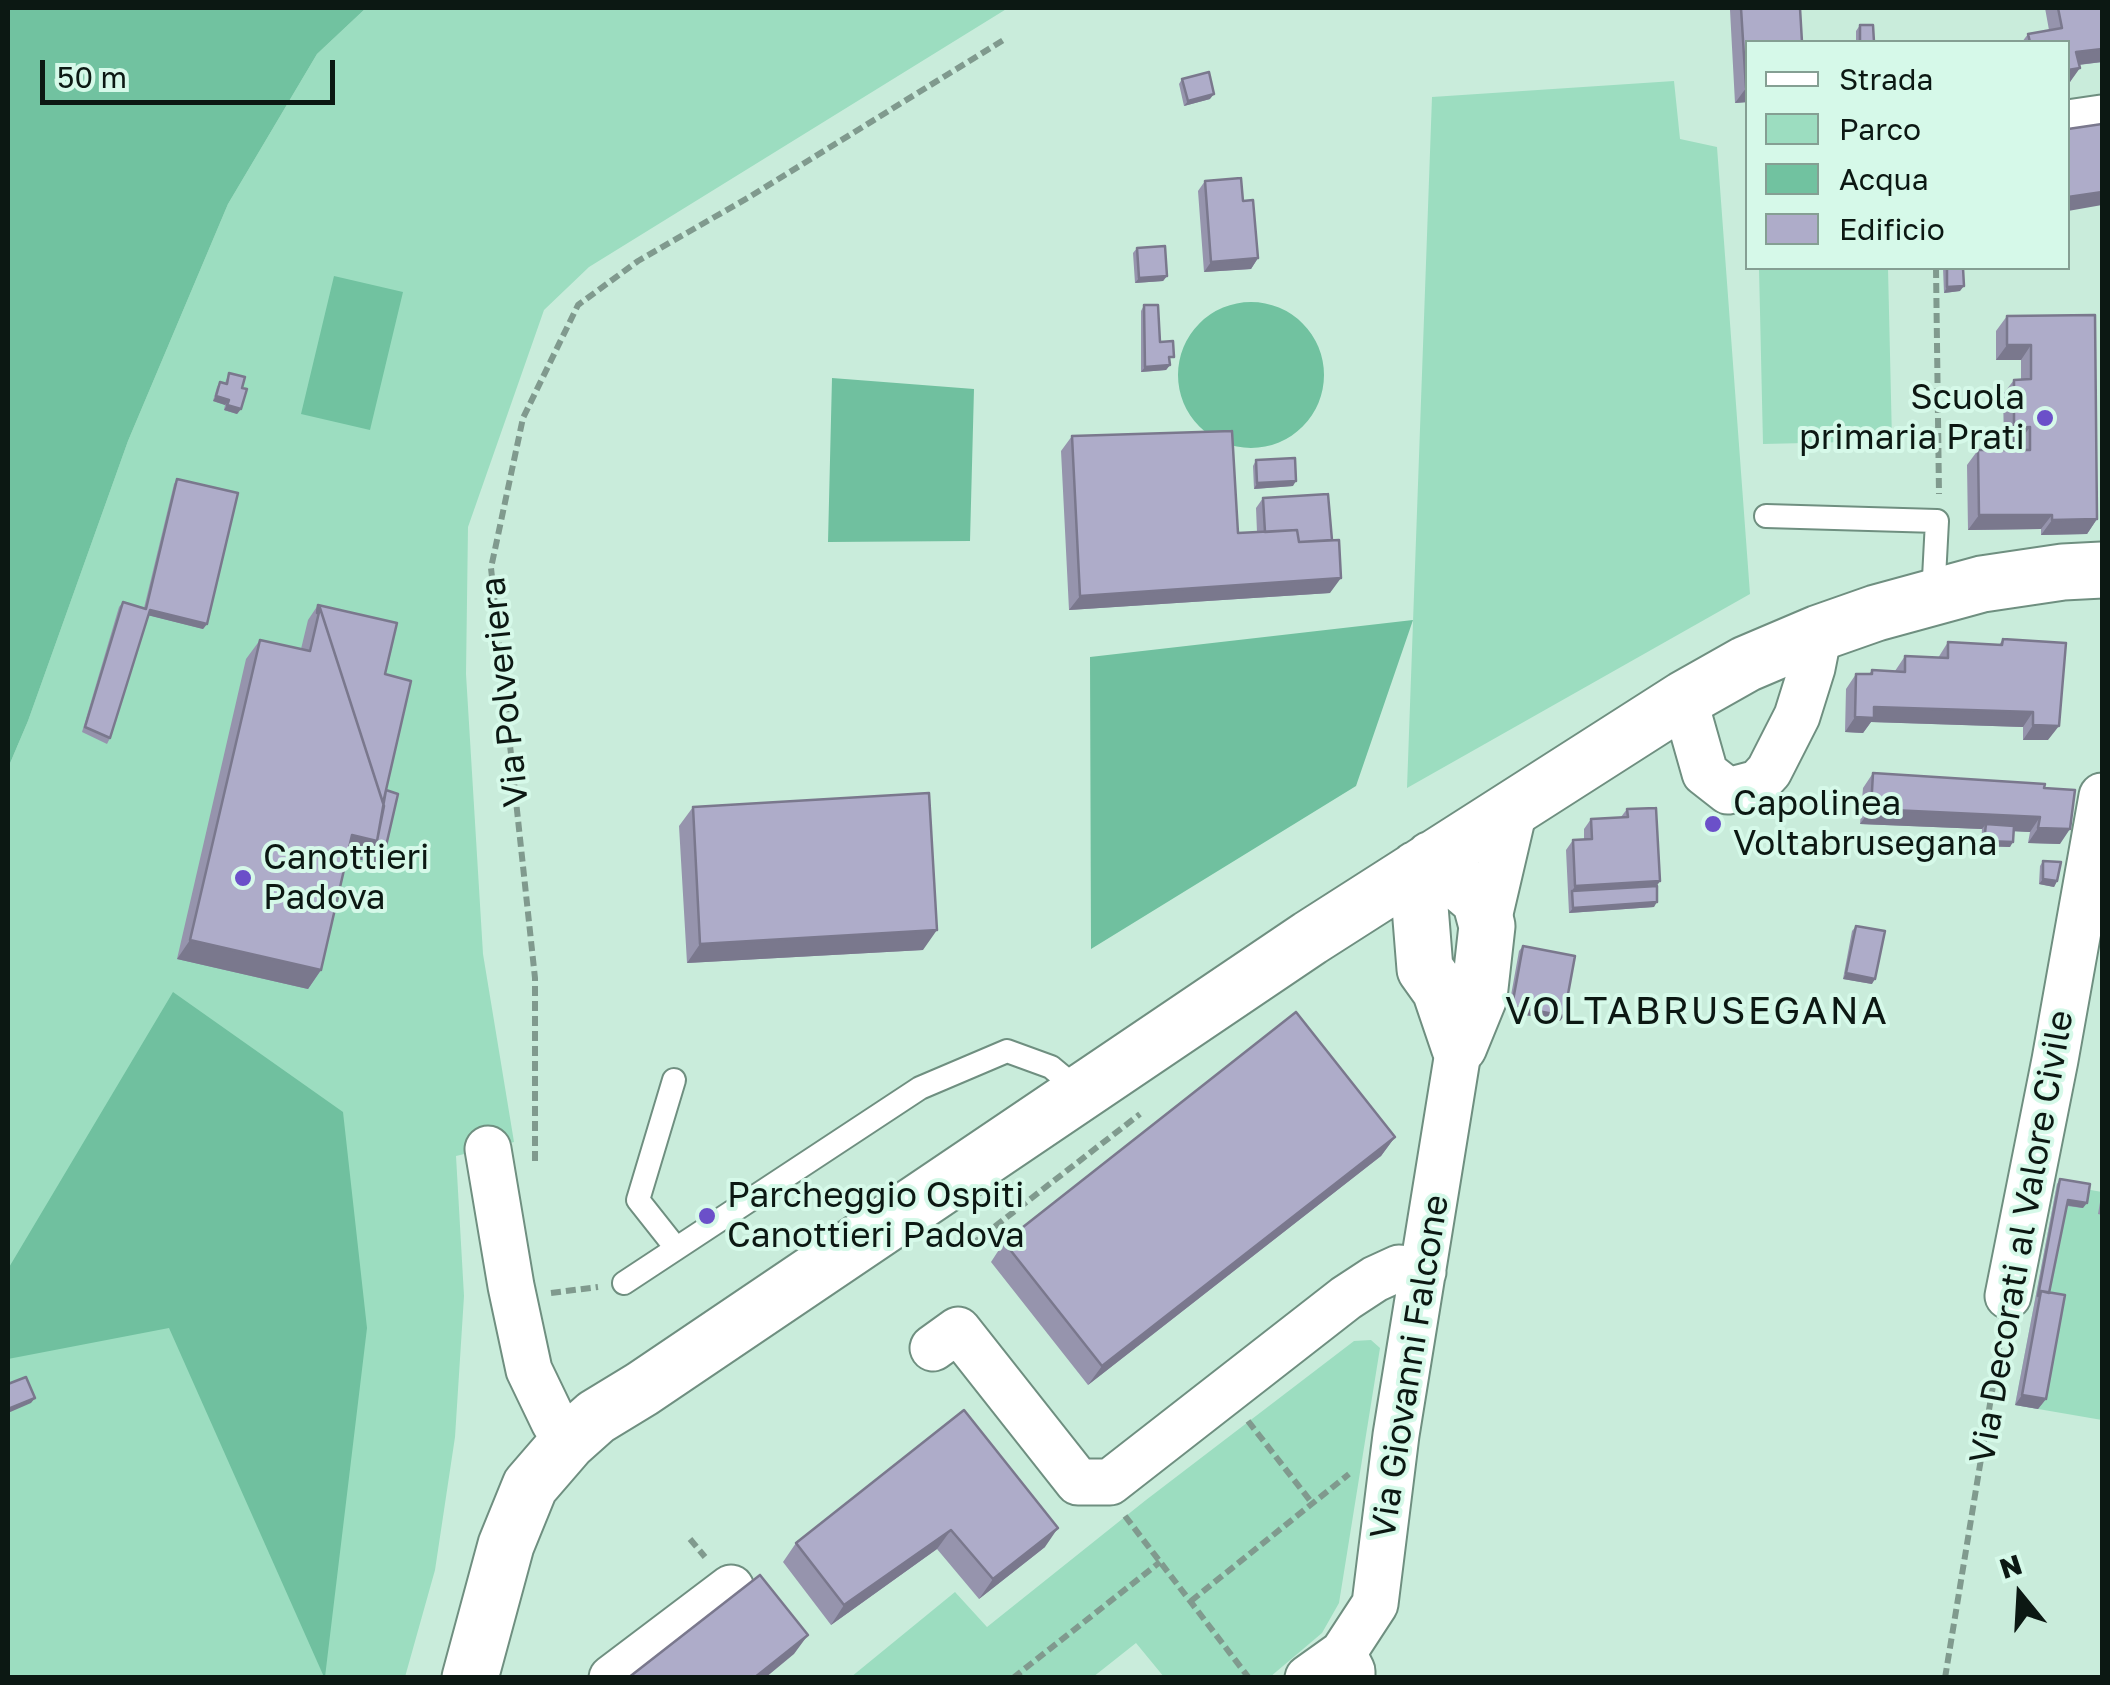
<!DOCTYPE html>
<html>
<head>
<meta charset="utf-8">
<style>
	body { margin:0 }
	#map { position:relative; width:2110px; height:1685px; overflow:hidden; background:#c9ecdb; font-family:"Golos Text",sans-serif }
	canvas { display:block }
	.frame { position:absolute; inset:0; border:10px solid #0c1813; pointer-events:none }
	.legend { position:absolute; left:1745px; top:40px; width:325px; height:230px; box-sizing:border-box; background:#d6f9e9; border:2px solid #859f93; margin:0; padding:12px 18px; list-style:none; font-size:30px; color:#0c1813 }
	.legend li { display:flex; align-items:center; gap:20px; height:50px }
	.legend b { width:50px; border:2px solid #859f93 }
	.north { position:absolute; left:1970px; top:1545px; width:100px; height:100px; -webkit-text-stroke:8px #d6f9e9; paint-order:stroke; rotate:342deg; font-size:28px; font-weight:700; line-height:40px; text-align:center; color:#0c1813 }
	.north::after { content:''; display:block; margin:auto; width:35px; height:45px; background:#0c1813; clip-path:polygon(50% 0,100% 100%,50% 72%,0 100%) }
	.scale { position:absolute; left:40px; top:60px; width:295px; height:45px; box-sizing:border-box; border:5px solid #0c1813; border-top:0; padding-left:12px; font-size:30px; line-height:35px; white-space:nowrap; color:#0c1813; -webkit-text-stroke:8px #d6f9e9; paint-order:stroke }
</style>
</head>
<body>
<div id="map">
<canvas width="2110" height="1685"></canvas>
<div class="frame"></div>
<ul class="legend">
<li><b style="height:12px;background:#fff"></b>Strada</li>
<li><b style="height:28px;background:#9cddc0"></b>Parco</li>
<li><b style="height:28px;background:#71c2a0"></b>Acqua</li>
<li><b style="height:28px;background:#aeacc9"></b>Edificio</li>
</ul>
<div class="north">N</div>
<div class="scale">50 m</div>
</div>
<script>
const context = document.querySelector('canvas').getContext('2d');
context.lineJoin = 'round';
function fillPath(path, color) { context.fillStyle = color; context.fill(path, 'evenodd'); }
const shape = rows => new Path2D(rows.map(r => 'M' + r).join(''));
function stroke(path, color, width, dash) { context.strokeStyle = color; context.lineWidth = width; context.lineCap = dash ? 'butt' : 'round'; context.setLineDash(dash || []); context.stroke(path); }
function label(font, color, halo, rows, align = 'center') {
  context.font = font + ' "Golos Text",sans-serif'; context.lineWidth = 8; context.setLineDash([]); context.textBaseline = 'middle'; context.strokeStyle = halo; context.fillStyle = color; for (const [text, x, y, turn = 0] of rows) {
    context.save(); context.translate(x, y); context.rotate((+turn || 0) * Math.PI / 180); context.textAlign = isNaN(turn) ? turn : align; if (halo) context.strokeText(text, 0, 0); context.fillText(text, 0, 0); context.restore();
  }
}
const green = shape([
	[366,8,1008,8,589,267,544,310,468,527,466,674,483,954,514,1142,456,1156,464,1296,455,1437,435,1570,405,1677,8,1678,8,768,28,721,128,441,228,204,317,54],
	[1674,81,1680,139,1717,147,1750,594,1407,788,1432,97],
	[1759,268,1888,268,1892,441,1763,444],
	[2057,1184,2102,1192,2102,1420,2015,1405],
	[1371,1340,1380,1348,1339,1603,1322,1633,1270,1677,1164,1677,1136,1643,1093,1677,851,1677,955,1592,987,1627,1146,1500,1354,1341]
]);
const forest = shape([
	[832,378,974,389,970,541,828,542],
	[1413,620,1356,786,1091,949,1090,657],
	[173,992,343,1112,367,1328,325,1677,324,1677,169,1328,8,1359,8,1269]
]);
const water = shape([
	[8,8,366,8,317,54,228,204,128,441,28,721,8,768],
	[334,276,403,292,370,430,301,414],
	'1178 375a73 73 0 1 1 146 0a73 73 0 1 1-146 0Z'
]);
const path = shape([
	[1936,268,1939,494],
	[535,1161,535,978,491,568,523,418,578,305,638,261,751,196,1005,39],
	[971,1245,1140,1114],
	[551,1293,598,1287],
	[1248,1421,1312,1503],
	[1125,1516,1249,1678],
	[690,1539,705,1557],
	[1191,1601,1349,1474],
	[1013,1678,1160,1562],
	[1945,1678,2001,1337]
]);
const service = shape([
	[1766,516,1937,521,1933,597],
	[674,1080,638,1200,676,1248],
	[624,1283,920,1088,1007,1051,1051,1067,1081,1092]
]);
const minor = shape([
	[2068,123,2102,118],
	[1684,699,1705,773,1728,791,1758,783,1769,771,1797,716,1812,668,1819,633],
	[1487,926,1515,806],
	[488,1149,511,1286,529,1370,554,1422,568,1442],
	[2008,1296,2055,1060,2102,796],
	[933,1348,958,1330,1078,1482,1110,1482,1346,1298,1375,1279,1399,1268,1423,1272],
	[612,1678,731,1588],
	[1308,1678,1343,1653],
	[1352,1678,1352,1671,1343,1653,1375,1604,1396,1435,1459,1046]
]);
const tertiary = shape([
	[1432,859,1480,900,1487,926,1479,997,1459,1046],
	[1417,869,1425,969,1440,990,1459,1046],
	[470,1678,506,1545,530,1486,568,1442,596,1417,642,1389,1310,938,1684,699,1746,664,1819,633,1876,613,1982,584,2063,572,2102,570]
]);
const wall = shape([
	[1732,8,1800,8,1748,42,1748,102,1735,103,1730,10],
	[2045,8,2102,8,2102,62,2079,65,2070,82,2068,42,2022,42,2028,34,2049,30],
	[1860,25,1874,42,1856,42,1856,31],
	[1182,79,1210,99,1184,106,1179,84],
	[1205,181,1243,201,1258,258,1251,269,1204,272,1198,191],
	[1137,248,1167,276,1163,281,1135,283,1133,253],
	[1943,268,1963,268,1960,291,1944,293],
	[1144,305,1170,365,1166,370,1141,372,1141,311],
	[2095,315,2097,519,2087,534,2041,535,2041,529,1968,530,1967,465,1978,450,2019,450,2019,442,2004,442,2003,394,2014,380,2021,379,2021,360,1996,360,1996,331,2007,316],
	[229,373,242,388,241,409,237,414,224,410,225,405,213,401,217,387,220,382,225,383],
	[1072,436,1238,533,1257,532,1256,508,1263,498,1330,593,1069,610,1061,451],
	[1256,460,1293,486,1254,489,1253,466],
	[177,479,207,624,203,629,148,615,110,738,107,744,82,732,119,607,123,602,144,608,174,484],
	[318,605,385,674,386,790,383,859,380,864,347,857,321,970,308,989,177,959,246,659,260,640,301,649,308,620],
	[2003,639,2048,740,2023,740,2023,727,1871,722,1863,733,1845,732,1846,689,1856,674,1869,674,1872,670,1895,671,1905,656,1938,658,1948,642,1999,645],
	[1873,773,2044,788,2060,844,2028,843,2030,832,2014,831,2010,847,1981,846,1982,829,1860,824,1863,788],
	[693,807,923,950,687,963,679,826],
	[1627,809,1657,886,1654,907,1569,913,1566,850,1573,840,1584,839,1584,829,1591,819,1621,817],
	[2043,861,2057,881,2054,887,2039,884,2040,866],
	[1856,926,1872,984,1843,979,1852,931],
	[1523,946,1560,1021,1508,1012,1519,951],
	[1395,1137,1381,1156,1088,1385,991,1262,1004,1242],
	[2060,1179,2083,1208,2067,1206,2049,1293,2046,1399,2038,1409,2015,1405,2057,1184],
	[2102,1190,2102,1215,2098,1214],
	[964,1410,1045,1547,979,1599,937,1549,831,1625,783,1562,796,1543]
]);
const shadedWall = shape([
	[2102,49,2102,62,2068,66,2076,52],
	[2080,68,2070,82,2068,83,2068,70],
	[1746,88,1748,88,1748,102,1735,103],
	[1214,94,1210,99,1184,106,1188,101],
	[2102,192,2102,205,2068,211,2068,197],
	[1258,258,1251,269,1204,272,1211,262],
	[1167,276,1163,281,1135,283,1139,278],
	[1964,286,1960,291,1944,293,1947,287],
	[2007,345,2031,345,2021,360,1996,360],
	[1170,365,1166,370,1141,372,1145,367],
	[216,396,229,400,225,405,213,401],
	[227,405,241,409,237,414,224,410],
	[2030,427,2019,442,2004,442,2014,428],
	[1296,481,1293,486,1254,489,1257,483],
	[1979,515,2052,515,2041,529,1968,530],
	[2097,519,2087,534,2041,535,2052,520],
	[1341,578,1330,593,1069,610,1080,596],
	[150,610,207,624,203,629,147,615],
	[1874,707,2033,712,2023,727,1871,722,1863,733,1845,732,1855,717],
	[2033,725,2059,726,2048,740,2023,740],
	[1871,809,2040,817,2030,832,1985,830,1986,824,1982,829,1860,824],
	[2038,828,2070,829,2060,844,2028,843],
	[352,835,377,841,383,859,380,864,339,855],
	[1984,841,2013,842,2010,847,1981,846],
	[2043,879,2057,881,2054,887,2039,884],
	[1660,881,1653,892,1572,891,1575,886],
	[1657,902,1654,907,1569,913,1573,908],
	[937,930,923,950,687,963,700,944],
	[190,940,321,970,308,989,177,959],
	[1846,973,1875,979,1872,984,1843,979],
	[1512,1006,1564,1016,1560,1021,1508,1012],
	[1395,1137,1381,1156,1088,1385,1102,1366],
	[2068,1200,2087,1203,2083,1208,2065,1205],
	[2022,1395,2046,1399,2038,1409,2015,1405],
	[35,1398,31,1403,8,1413,8,1409],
	[1058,1528,1045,1547,979,1599,993,1579],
	[951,1530,937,1549,831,1625,844,1605],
	[808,1635,794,1654,765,1678,754,1678]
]);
const building = shape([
	[1741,8,1800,8,1802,42,1748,42,1748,88,1746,88,1741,8],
	[2058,8,2102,8,2102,49,2076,52,2080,68,2068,70,2068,42,2030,42,2028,34,2062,28,2058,8],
	[1860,25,1873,25,1874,42,1860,42,1860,25],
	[1209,72,1214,94,1188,101,1182,79,1209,72],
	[2102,124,2102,192,2068,197,2068,129,2102,124],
	[1241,178,1243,201,1253,200,1258,258,1211,262,1205,181,1241,178],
	[1165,246,1167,276,1139,278,1137,248,1165,246],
	[1947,268,1963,268,1964,286,1947,287,1947,268],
	[1144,305,1158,305,1160,342,1173,341,1174,357,1169,357,1170,365,1145,367,1144,305],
	[2095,315,2097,519,2052,520,2052,515,1979,515,1978,450,2030,450,2030,427,2014,428,2014,380,2031,379,2031,345,2007,345,2007,316,2095,315],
	[229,373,245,377,242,388,247,389,241,409,227,405,229,400,216,396,220,382,227,384,229,373],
	[1232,431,1238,533,1297,530,1299,542,1339,540,1341,578,1080,596,1072,436,1232,431],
	[1295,458,1296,481,1257,483,1256,460,1295,458],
	[177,479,238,493,207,624,150,610,110,738,85,727,123,602,146,609,177,479],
	[1328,494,1332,540,1299,542,1297,530,1265,532,1263,498,1328,494],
	[318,605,397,623,385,674,411,681,383,803,320,608,317,613,318,605],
	[320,608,384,806,377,841,352,835,321,970,190,940,260,640,310,651,320,608],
	[2003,639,2066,643,2059,726,2033,725,2033,712,1874,707,1874,718,1855,717,1856,674,1872,674,1872,670,1905,672,1905,656,1948,658,1948,642,2002,645,2003,639],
	[1873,773,2045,784,2044,788,2075,790,2070,829,2038,828,2040,817,1871,809,1873,773],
	[386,790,398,794,383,859,367,855,377,841,386,790],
	[929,793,937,930,700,944,693,807,929,793],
	[1656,808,1660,881,1575,886,1573,840,1592,839,1591,819,1628,817,1627,809,1656,808],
	[1986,824,2014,826,2013,842,1984,841,1986,824],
	[2043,861,2061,862,2057,881,2043,879,2043,861],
	[1657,886,1657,902,1573,908,1572,891,1657,886],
	[1856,926,1885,931,1875,979,1846,973,1856,926],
	[1523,946,1575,956,1564,1016,1512,1006,1523,946],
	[1296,1012,1395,1137,1102,1366,1004,1242,1296,1012],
	[2060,1179,2090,1184,2087,1203,2068,1200,2049,1293,2041,1291,2038,1296,2060,1179],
	[2041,1291,2065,1295,2046,1399,2022,1395,2041,1291],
	[26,1377,35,1398,8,1409,8,1384,26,1377],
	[964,1410,1058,1528,993,1579,951,1530,844,1605,796,1543,964,1410],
	[760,1575,808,1635,754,1678,628,1678,760,1575]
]);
const markers = [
	[2045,418,10,"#6b50c9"],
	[1713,824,10,"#6b50c9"],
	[243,878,10,"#6b50c9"],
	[707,1216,10,"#6b50c9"]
];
const poiNames = [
	["Scuola",2025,398,"right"],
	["primaria Prati",2025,438,"right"],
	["Capolinea",1733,804],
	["Voltabrusegana",1733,844],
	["Canottieri",263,858],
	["Padova",263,898],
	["Parcheggio Ospiti",727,1196],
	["Canottieri Padova",727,1236]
];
const streetNames = [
	["Via Polveriera",505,692,-96],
	["Via Decorati al Valore Civile",2022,1237,-80],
	["Via Giovanni Falcone",1410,1367,-81]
];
const neighbourhoodNames = [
	["VOLTABRUSEGANA",1697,1012]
];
fillPath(green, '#9cddc0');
fillPath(forest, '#70c09f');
fillPath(water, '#71c2a0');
stroke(service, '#6f8f80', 26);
stroke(minor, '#6f8f80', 49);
stroke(tertiary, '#6f8f80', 59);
stroke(path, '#809a8e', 6, [10, 5]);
stroke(service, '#fff', 22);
stroke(minor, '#fff', 45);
stroke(tertiary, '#fff', 55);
fillPath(wall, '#9694ad');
fillPath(shadedWall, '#7a788d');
fillPath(building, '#aeacc9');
stroke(building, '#7a788d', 2.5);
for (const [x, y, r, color] of markers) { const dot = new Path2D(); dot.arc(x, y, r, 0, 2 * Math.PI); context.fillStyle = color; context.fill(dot); stroke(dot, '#d6f9e9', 4); }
label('35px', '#0c1813', '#d6f9e9', poiNames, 'left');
label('35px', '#0c1813', '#d6f9e9', streetNames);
context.letterSpacing = '2.5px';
label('38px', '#0c1813', '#d6f9e9', neighbourhoodNames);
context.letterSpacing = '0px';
</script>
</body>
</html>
